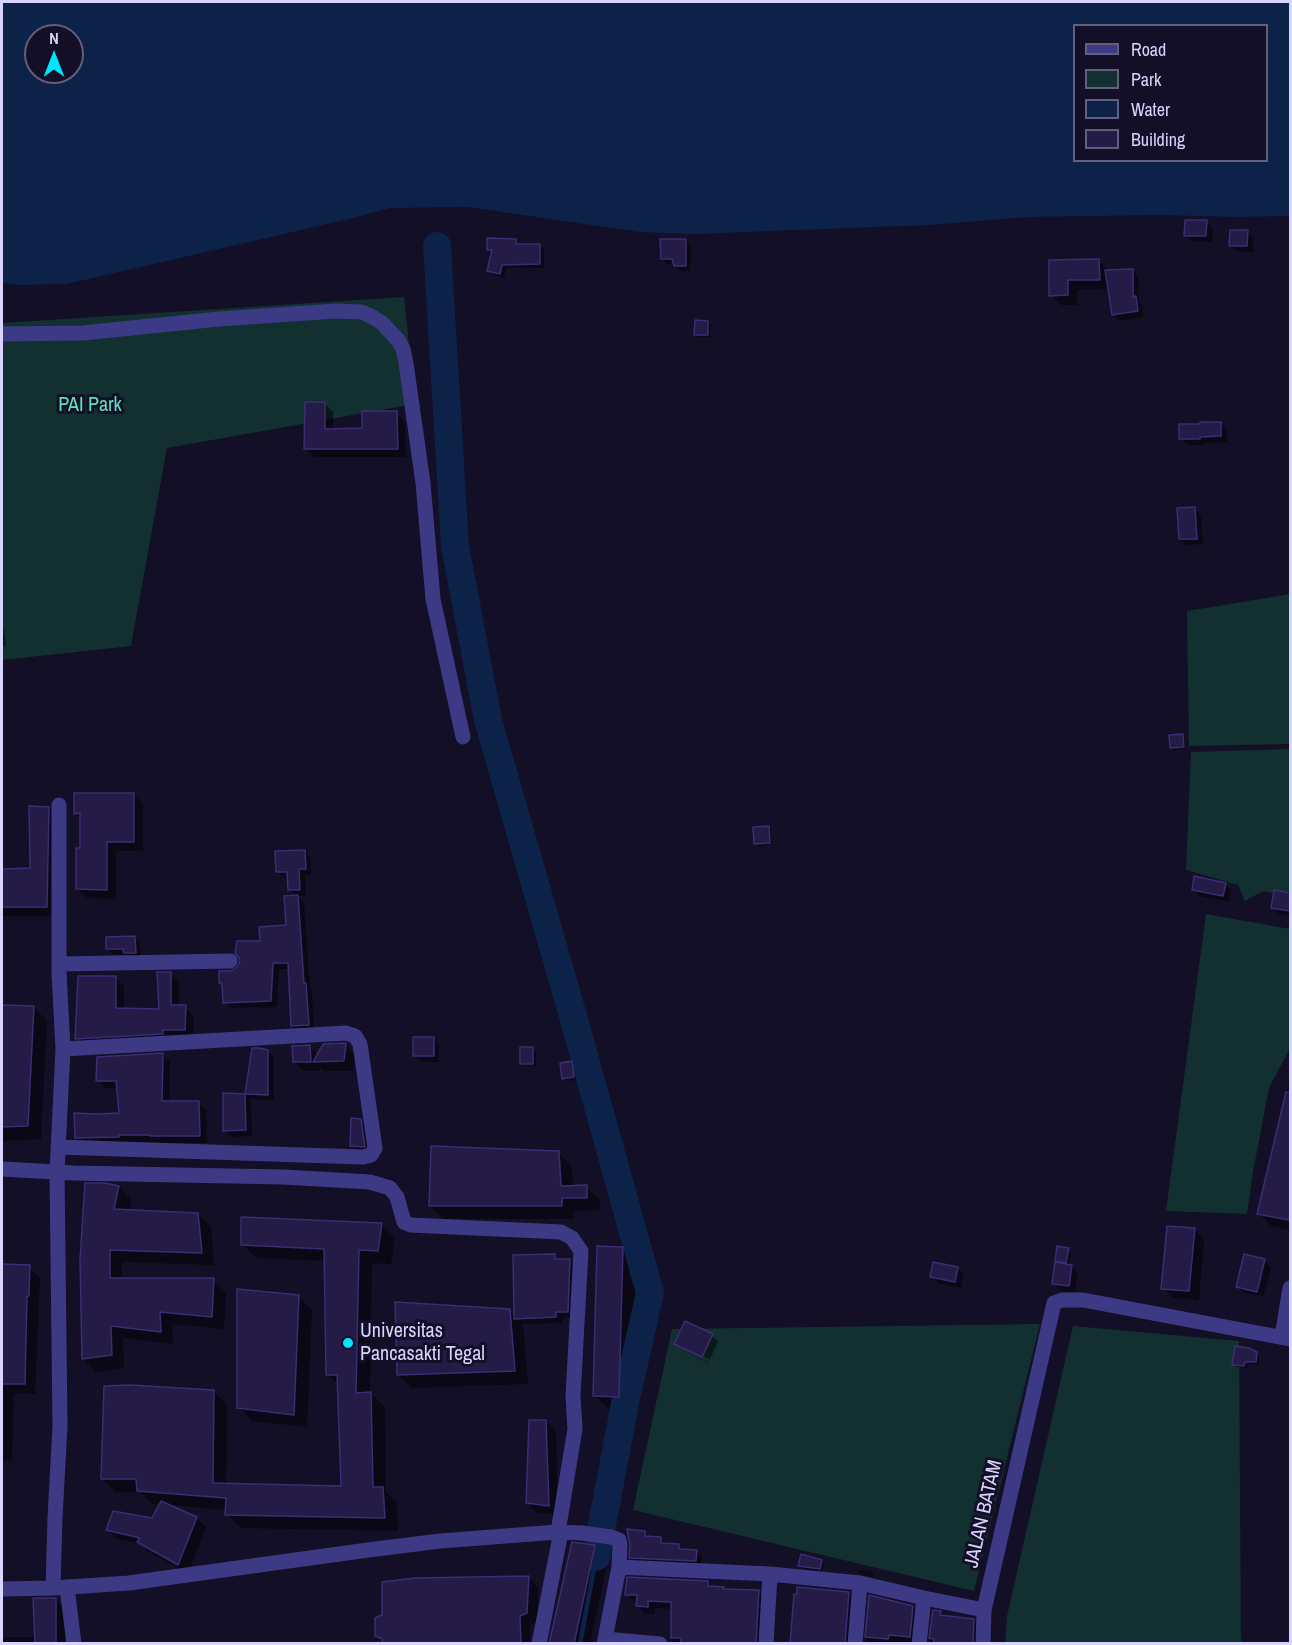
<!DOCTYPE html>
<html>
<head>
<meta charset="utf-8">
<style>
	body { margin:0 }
	#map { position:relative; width:1292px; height:1645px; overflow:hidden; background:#130f26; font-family:"Archivo Narrow",sans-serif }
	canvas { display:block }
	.frame { position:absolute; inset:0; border:3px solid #d9d4ff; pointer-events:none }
	.legend { position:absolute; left:1073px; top:24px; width:195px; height:138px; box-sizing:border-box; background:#130f26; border:2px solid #625e7d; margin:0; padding:8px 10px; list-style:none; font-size:18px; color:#d9d4ff }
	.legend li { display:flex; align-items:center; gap:12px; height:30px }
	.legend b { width:30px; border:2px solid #625e7d }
	.north { position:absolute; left:24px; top:24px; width:60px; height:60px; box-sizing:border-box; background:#130f26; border:2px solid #625e7d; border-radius:50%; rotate:0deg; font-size:16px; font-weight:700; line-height:24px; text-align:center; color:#d9d4ff }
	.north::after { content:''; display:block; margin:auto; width:21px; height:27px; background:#00e5ff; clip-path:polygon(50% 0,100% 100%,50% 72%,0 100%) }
</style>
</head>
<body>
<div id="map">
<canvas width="1292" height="1645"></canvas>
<div class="frame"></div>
<ul class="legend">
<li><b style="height:8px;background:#3d3a85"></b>Road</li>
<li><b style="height:16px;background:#12302f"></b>Park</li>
<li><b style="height:16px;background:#0c2248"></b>Water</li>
<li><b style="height:16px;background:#241b47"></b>Building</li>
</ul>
<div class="north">N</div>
</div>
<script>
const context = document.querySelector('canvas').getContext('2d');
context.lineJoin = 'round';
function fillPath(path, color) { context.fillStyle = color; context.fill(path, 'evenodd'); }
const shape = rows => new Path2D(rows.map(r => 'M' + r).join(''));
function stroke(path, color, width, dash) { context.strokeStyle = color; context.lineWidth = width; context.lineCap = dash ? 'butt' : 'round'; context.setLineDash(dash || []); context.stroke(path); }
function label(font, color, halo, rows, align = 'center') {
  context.font = font + ' "Archivo Narrow",sans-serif'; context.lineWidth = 6; context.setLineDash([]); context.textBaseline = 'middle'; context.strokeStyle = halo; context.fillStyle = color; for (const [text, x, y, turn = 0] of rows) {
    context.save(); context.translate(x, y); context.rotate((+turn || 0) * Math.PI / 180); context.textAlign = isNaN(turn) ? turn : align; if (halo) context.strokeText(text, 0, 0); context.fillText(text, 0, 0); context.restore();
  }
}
const green = shape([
	[404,297,415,404,167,448,131,646,2,660,2,323],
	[1290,594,1290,744,1189,746,1187,611],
	[1290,749,1290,896,1263,891,1245,901,1238,885,1186,870,1191,752],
	[1206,914,1290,929,1290,1048,1269,1088,1253,1172,1247,1214,1166,1211],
	[1040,1324,974,1591,633,1510,672,1329],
	[1073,1326,1239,1341,1241,1643,1005,1644,1007,1616]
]);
const water = shape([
	[2,2,1290,2,1290,216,1236,217,1160,215,1026,217,930,225,693,234,639,232,468,207,390,208,349,219,89,279,65,284,18,285,2,283],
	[1074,26,1266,26,1266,160,1074,160],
	[36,36,72,36,72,72,36,72]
]);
const shadow = shape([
	[1206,222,1213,228,1212,242,1192,242,1186,235],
	[1247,231,1253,238,1253,252,1237,251,1231,245],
	[516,241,521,246,540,246,544,250,544,268,506,268,504,278,493,275,489,271,493,254,489,250],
	[686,241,691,246,690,271,680,271,675,263,667,264,662,259],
	[1050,261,1099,261,1109,271,1132,270,1138,277,1139,302,1142,304,1143,317,1120,321,1113,315,1109,289,1077,290,1077,305,1061,305,1051,295],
	[707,322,710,325,710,337,699,337,696,334],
	[324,403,333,412,333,430,364,429,396,413,405,422,406,457,314,457,306,449],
	[1220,423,1227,430,1227,442,1206,443,1206,445,1187,445,1181,439],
	[1195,509,1201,515,1203,544,1187,545,1180,539],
	[2,627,4,630,6,646,2,646],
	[1182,736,1185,738,1186,749,1174,750,1171,747],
	[133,794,143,804,143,851,116,851,116,899,87,898,78,889,81,850,81,818,76,813],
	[49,808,58,817,56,916,2,916,2,870,31,869],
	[768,827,771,830,772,845,759,846,756,843],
	[304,852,311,858,311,875,305,875,306,896,297,896,304,903,310,989,312,991,314,1031,299,1032,292,1026,289,969,279,969,277,1007,231,1008,224,1002,224,986,220,983,231,972,239,967,262,942,287,927,296,896,289,889,289,878,284,878,278,872],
	[1225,884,1231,891,1229,902,1200,896,1193,889],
	[1275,892,1290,894,1290,916,1279,914,1272,907],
	[134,937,140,944,141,959,132,959,128,955,114,955,107,948],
	[170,973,179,982,179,1007,185,1007,194,1016,193,1038,85,1047,77,1038,115,977,124,986,124,1010,160,1011],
	[2,1006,34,1007,47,1021,41,1139,2,1141],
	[433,1038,439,1045,439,1062,421,1062,415,1056],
	[345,1045,355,1055,354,1071,324,1071,320,1067,320,1071,304,1071,294,1061,309,1046,318,1055],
	[533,1049,536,1052,536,1066,524,1066,522,1063],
	[253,1050,268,1051,274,1058,274,1100,251,1099,252,1136,231,1137,224,1130,224,1094,246,1095],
	[162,1055,170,1062,169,1103,198,1103,206,1110,207,1143,161,1143,156,1142,84,1145,76,1137,120,1114,118,1088,105,1088,98,1080],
	[571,1063,574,1066,576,1080,566,1081,563,1078],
	[1290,1077,1290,1230,1271,1226,1259,1213],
	[360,1120,367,1127,370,1152,358,1152,352,1146],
	[558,1153,572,1166,573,1187,586,1187,600,1200,600,1210,574,1211,575,1219,444,1219,430,1206],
	[119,1187,131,1200,129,1211,198,1214,211,1227,214,1265,122,1262,122,1279,213,1280,226,1293,224,1329,172,1324,173,1344,123,1338,124,1368,96,1372,83,1359,82,1260],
	[381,1224,395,1238,391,1264,372,1263,370,1393,385,1407,386,1492,397,1502,398,1531,241,1528,227,1514,227,1510,169,1505,196,1518,206,1527,188,1573,149,1552,142,1544,117,1539,108,1530,152,1520,161,1505,152,1504,141,1492,116,1492,102,1479,213,1391,227,1405,226,1485,343,1487,339,1386,328,1374,326,1261,256,1258,242,1244],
	[1194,1229,1204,1239,1199,1300,1173,1298,1163,1288],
	[623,1248,636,1262,632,1410,608,1409,595,1395],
	[1068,1250,1071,1252,1068,1266,1071,1266,1078,1273,1075,1292,1060,1290,1053,1283,1060,1265,1056,1261],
	[555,1256,560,1261,569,1261,576,1267,574,1318,562,1318,562,1323,523,1324,528,1384,412,1388,398,1375,509,1311,516,1318],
	[1264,1260,1271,1267,1263,1297,1244,1293,1238,1287],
	[2,1266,29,1267,40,1278,35,1394,14,1394,12,1461,2,1460],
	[957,1269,964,1275,961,1288,938,1283,931,1276],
	[298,1296,312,1310,307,1427,252,1421,239,1407],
	[712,1336,718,1342,708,1363,681,1349,708,1362,709,1359,681,1346,681,1349,676,1344],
	[1256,1353,1259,1356,1258,1364,1248,1364,1247,1368,1236,1367,1233,1365],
	[546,1421,556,1431,558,1515,537,1513,527,1502],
	[644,1532,651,1538,660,1539,667,1545,679,1546,683,1550,696,1551,702,1557,701,1566,637,1563,631,1557],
	[594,1546,608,1560,590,1644,551,1644],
	[821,1561,824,1564,822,1571,802,1569,799,1566],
	[860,1570,870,1571,873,1573,873,1577,862,1575,859,1573],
	[528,1577,538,1587,537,1623,530,1625,530,1644,383,1644,376,1635],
	[707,1582,713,1588,723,1588,725,1590,759,1592,766,1599,764,1644,672,1644,673,1609,655,1608,655,1614,645,1614,638,1606,638,1602,635,1602,627,1594],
	[849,1593,856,1601,853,1644,792,1644],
	[870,1597,913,1607,920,1614,917,1644,866,1644],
	[56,1599,65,1609,65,1644,2,1644,2,1637,36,1637],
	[934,1611,940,1613,944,1616,973,1620,981,1628,980,1644,930,1644]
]);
const stream = shape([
	[580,1644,596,1557]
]);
const river = shape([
	[437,246,455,546,488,720,571,1009,650,1293,625,1403,596,1557]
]);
const building = shape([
	[1185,220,1207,220,1206,236,1184,236,1185,220],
	[1230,230,1248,230,1247,246,1229,246,1230,230],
	[487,238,516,239,516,244,540,244,540,264,502,265,500,274,487,271,492,250,487,250,487,238],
	[660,239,686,239,686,266,674,266,672,259,661,259,660,239],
	[1099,259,1100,280,1068,280,1068,295,1049,296,1049,260,1099,259],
	[1133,269,1133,297,1136,296,1138,311,1112,315,1105,270,1133,269],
	[695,320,708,321,708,335,694,335,695,320],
	[305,402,325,402,325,429,362,428,362,411,397,411,398,449,304,449,305,402],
	[1200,422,1221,422,1221,436,1200,437,1200,439,1179,439,1179,424,1200,424,1200,422],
	[1195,507,1197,539,1179,539,1177,508,1195,507],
	[1183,734,1184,747,1170,748,1169,735,1183,734],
	[74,793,134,793,134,842,107,842,107,890,76,889,76,848,80,848,80,813,74,814,74,793],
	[29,806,49,807,47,907,2,907,2,869,30,868,29,806],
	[769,826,770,843,754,844,753,827,769,826],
	[305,850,306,869,299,869,300,890,288,890,287,872,276,872,275,851,305,850],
	[1194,876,1226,883,1223,896,1192,890,1194,876],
	[1274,890,1290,893,1290,911,1271,908,1274,890],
	[298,895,304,983,306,983,309,1025,291,1026,288,963,273,963,271,1001,223,1003,222,984,219,983,219,971,231,971,238,966,240,960,235,953,237,941,260,941,259,927,286,925,284,896,298,895],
	[135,936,136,953,124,953,123,949,106,949,106,937,135,936],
	[157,972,171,972,171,1005,186,1005,185,1030,163,1030,163,1034,75,1039,78,976,116,976,116,1008,159,1009,157,972],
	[2,1005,34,1006,28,1126,2,1127,2,1005],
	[413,1037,434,1037,434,1056,413,1056,413,1037],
	[346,1043,344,1061,313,1062,323,1044,346,1043],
	[310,1045,311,1062,293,1062,292,1046,310,1045],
	[520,1047,533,1047,533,1064,520,1064,520,1047],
	[252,1048,259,1048,268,1050,268,1095,245,1094,252,1048],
	[163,1053,162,1101,199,1101,200,1136,152,1136,147,1135,119,1135,119,1137,75,1138,74,1113,97,1114,119,1113,116,1081,96,1081,97,1057,163,1053],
	[572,1061,574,1077,562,1079,560,1063,572,1061],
	[1286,1092,1290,1092,1290,1213,1289,1220,1257,1214,1286,1092],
	[223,1093,245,1094,246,1130,223,1131,223,1093],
	[351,1118,361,1119,365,1147,350,1146,351,1118],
	[431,1146,559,1151,561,1186,587,1185,587,1198,562,1198,562,1206,429,1206,431,1146],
	[85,1183,105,1183,119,1186,114,1209,198,1213,202,1253,110,1250,110,1278,214,1278,212,1317,160,1312,161,1332,111,1326,112,1355,82,1359,80,1260,85,1183],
	[241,1217,382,1223,378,1251,359,1250,356,1393,371,1392,373,1487,383,1487,385,1518,225,1515,226,1498,137,1491,136,1479,101,1479,104,1386,130,1385,214,1390,213,1483,341,1486,337,1375,326,1375,324,1249,241,1245,241,1217],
	[1167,1226,1195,1228,1189,1291,1161,1289,1167,1226],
	[597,1246,623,1247,619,1397,593,1396,597,1246],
	[1057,1246,1069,1248,1066,1263,1055,1261,1057,1246],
	[555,1254,555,1259,570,1259,568,1312,556,1312,556,1317,514,1319,513,1255,555,1254],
	[1244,1254,1265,1259,1257,1292,1236,1287,1244,1254],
	[933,1262,958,1267,955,1282,930,1277,933,1262],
	[1055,1262,1072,1265,1069,1286,1052,1284,1055,1262],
	[2,1264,30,1265,29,1296,27,1296,25,1384,2,1384,2,1264],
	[237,1289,299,1295,294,1415,237,1408,237,1289],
	[395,1302,510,1309,515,1371,397,1375,395,1302],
	[685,1321,713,1334,702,1357,674,1344,685,1321],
	[1235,1346,1249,1348,1257,1352,1256,1362,1245,1362,1244,1366,1232,1365,1235,1346],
	[529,1420,546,1420,549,1506,526,1503,529,1420],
	[161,1501,197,1517,178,1565,137,1542,140,1538,106,1530,113,1511,152,1518,161,1501],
	[627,1529,645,1531,645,1536,661,1537,661,1543,679,1544,679,1549,697,1550,696,1561,629,1558,630,1545,627,1529],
	[572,1542,595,1545,574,1644,549,1644,572,1542],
	[801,1554,822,1560,820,1569,798,1566,801,1554],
	[529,1576,527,1613,520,1616,521,1644,382,1644,382,1639,375,1636,375,1618,382,1615,382,1582,415,1578,529,1576],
	[627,1577,708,1581,708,1586,724,1587,723,1589,759,1590,756,1644,681,1644,681,1638,671,1638,671,1602,648,1601,648,1607,636,1606,637,1595,625,1595,627,1577],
	[797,1587,849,1592,845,1644,790,1644,794,1594,797,1594,797,1587],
	[869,1595,913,1606,910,1637,889,1635,888,1639,865,1637,869,1595],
	[33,1598,56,1598,56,1644,35,1644,33,1598],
	[933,1610,941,1611,940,1615,974,1619,973,1644,933,1644,934,1639,929,1638,933,1610]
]);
const minor = shape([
	[2,334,83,333,219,319,336,311,361,312,371,316,382,323,398,340,403,349,406,363,423,483,433,599,463,737],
	[59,964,230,961],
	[58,1147,363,1157,371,1155,375,1148,360,1044,355,1036,346,1033,63,1049],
	[2,1169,74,1173,284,1177,370,1182,390,1188,397,1197,404,1222,411,1225,561,1232,572,1238,581,1251,573,1396,575,1429,558,1532],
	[1282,1337,1290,1288],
	[619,1567,770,1574,860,1583,924,1598,984,1610,1054,1303,1062,1300,1083,1300,1290,1339],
	[67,1587,74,1644],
	[53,1588,55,1518,60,1426,57,1172,63,1049,59,972,59,805],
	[2,1589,53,1588,129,1583,368,1550,440,1541,558,1532,582,1533,611,1537,619,1540,620,1545,619,1567,604,1644],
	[605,1639,660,1644],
	[539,1644,561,1532],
	[766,1644,770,1574],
	[855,1644,860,1583],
	[919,1644,924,1598],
	[983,1644,984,1610]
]);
const markers = [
	[348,1343,6,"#00e5ff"]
];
const parkNames = [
	["PAI Park",90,406]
];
const poiNames = [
	["Universitas",360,1332],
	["Pancasakti Tegal",360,1355]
];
const streetNames = [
	["JALAN BATAM",984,1514,-77]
];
fillPath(green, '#12302f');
fillPath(water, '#0c2248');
fillPath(shadow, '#0007');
stroke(stream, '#0c2248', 4.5);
stroke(river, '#0c2248', 28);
fillPath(building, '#241b47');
stroke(building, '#3b2d73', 1.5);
stroke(minor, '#3d3a85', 15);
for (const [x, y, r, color] of markers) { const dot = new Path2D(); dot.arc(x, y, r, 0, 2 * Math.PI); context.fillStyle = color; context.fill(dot); stroke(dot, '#130f26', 2); }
label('20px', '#5fe0c0', '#130f26', parkNames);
label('20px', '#d9d4ff', '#130f26', poiNames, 'left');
label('20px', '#d9d4ff', '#130f26', streetNames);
</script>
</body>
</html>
